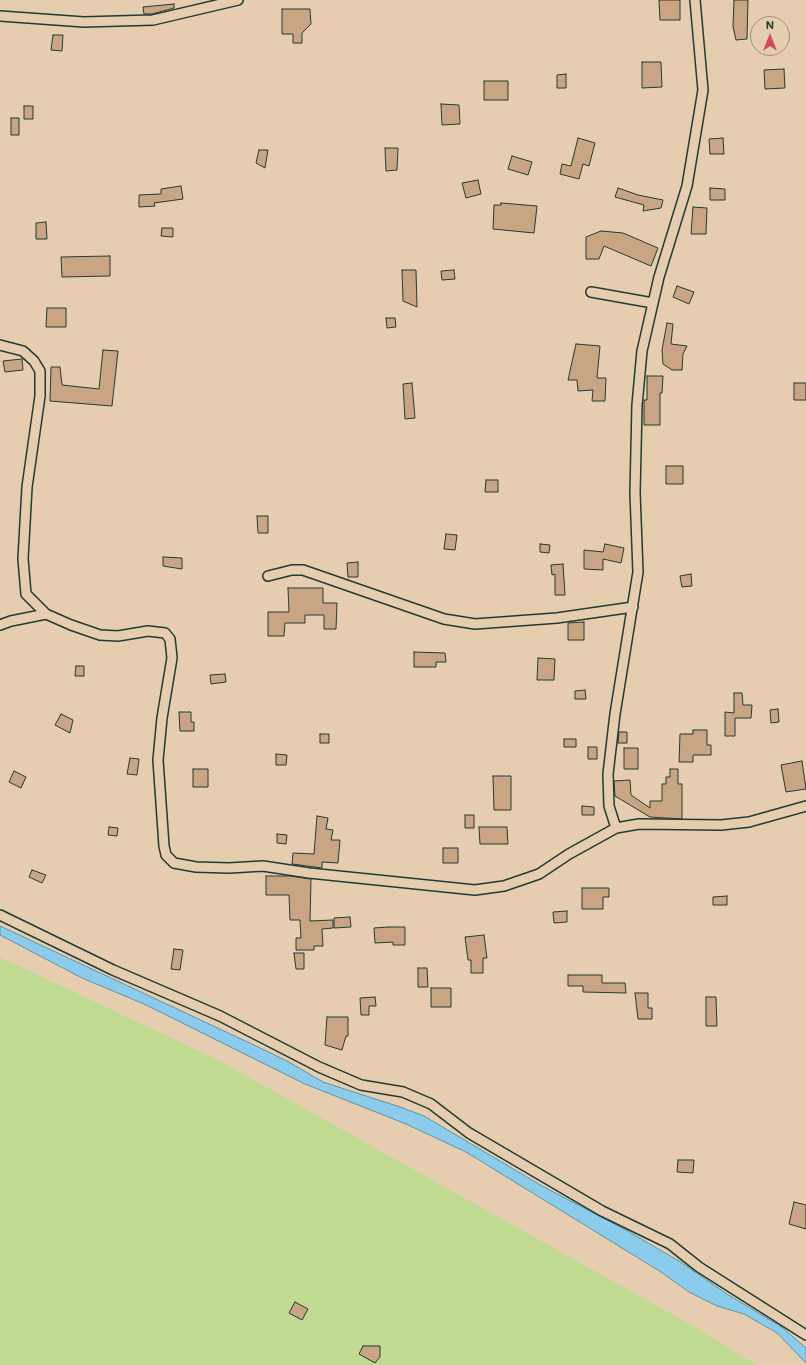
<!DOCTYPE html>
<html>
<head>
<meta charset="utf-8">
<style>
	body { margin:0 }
	#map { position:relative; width:806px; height:1365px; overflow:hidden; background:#e7cdaf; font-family:Mali,sans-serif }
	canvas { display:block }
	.north { position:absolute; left:750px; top:16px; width:40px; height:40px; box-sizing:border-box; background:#e7cdaf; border:1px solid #97937e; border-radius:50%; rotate:0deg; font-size:11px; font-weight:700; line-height:16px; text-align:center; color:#1f3d34 }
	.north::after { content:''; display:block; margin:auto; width:14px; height:18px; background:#d1495b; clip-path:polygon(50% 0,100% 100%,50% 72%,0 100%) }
</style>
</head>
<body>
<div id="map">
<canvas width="806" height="1365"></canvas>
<div class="north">N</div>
</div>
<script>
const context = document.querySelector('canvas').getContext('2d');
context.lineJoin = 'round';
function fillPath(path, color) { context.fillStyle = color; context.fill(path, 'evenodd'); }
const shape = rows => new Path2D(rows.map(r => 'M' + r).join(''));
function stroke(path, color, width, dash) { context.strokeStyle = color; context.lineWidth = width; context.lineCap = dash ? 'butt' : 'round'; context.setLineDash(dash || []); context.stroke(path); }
const green = shape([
	[0,957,218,1060,702,1331,756,1365,0,1365]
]);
const water = shape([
	[0,926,254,1045,287,1061,323,1082,400,1107,424,1116,542,1186,624,1229,679,1261,727,1294,783,1328,806,1348,806,1363,777,1333,744,1314,717,1306,689,1292,661,1272,466,1152,406,1124,305,1084,144,1004,82,978,0,935,0,926]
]);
const building = shape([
	[659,0,680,0,680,20,660,20,659,0],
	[734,0,748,0,747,39,736,40,733,26,734,0],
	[174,4,174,8,152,14,144,14,143,7,174,4],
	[282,9,310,9,311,24,302,33,302,43,293,43,293,34,282,34,282,9],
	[53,35,63,35,62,51,51,50,53,35],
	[642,62,661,62,662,87,642,88,642,62],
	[784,69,785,88,765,89,764,70,784,69],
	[566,74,566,88,557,88,557,75,566,74],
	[484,81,508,81,508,100,484,100,484,81],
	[441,104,459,105,460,124,442,125,441,104],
	[24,106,33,106,33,119,24,119,24,106],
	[11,118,19,118,19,135,11,135,11,118],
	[578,138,595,143,589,166,583,164,579,179,560,174,562,164,571,166,578,138],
	[723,138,724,154,710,154,709,139,723,138],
	[385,148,398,148,397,170,386,171,385,148],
	[259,150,268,150,265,168,256,163,259,150],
	[512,156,532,162,528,175,508,169,512,156],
	[478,180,481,194,466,198,462,183,478,180],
	[181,186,183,199,154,203,155,206,139,207,139,195,161,194,161,189,181,186],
	[618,188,638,195,663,200,661,208,643,211,644,205,615,197,618,188],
	[710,188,725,189,725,200,710,200,710,188],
	[501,203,537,206,534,233,493,229,494,205,501,205,501,203],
	[693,207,707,208,706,234,691,234,693,207],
	[46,222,47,239,36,239,36,223,46,222],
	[162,228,173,228,173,237,161,236,162,228],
	[601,231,623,233,658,248,651,266,604,246,599,259,586,259,586,237,601,231],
	[110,256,110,276,62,277,61,257,110,256],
	[402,270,416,270,417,307,403,301,402,270],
	[454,270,455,279,442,280,441,271,454,270],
	[677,286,694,292,689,304,673,297,677,286],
	[47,308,66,308,66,327,46,327,47,308],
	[386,318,395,318,396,327,387,328,386,318],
	[667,323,673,324,671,344,687,346,683,354,682,370,672,370,663,364,662,350,667,323],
	[576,344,600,346,597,378,606,378,605,401,592,401,593,390,578,391,577,380,568,380,576,344],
	[103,350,118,351,112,406,50,401,51,367,60,367,62,385,99,389,103,350],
	[22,359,23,370,5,372,3,361,22,359],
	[647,376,663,376,662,393,660,393,660,425,644,425,644,400,647,400,647,376],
	[412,383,415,418,405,419,403,384,412,383],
	[794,383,806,383,806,400,794,400,794,383],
	[666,466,683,466,683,484,666,484,666,466],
	[486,480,498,480,498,492,485,492,486,480],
	[257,516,268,516,268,533,258,533,257,516],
	[446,534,457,535,455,550,444,549,446,534],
	[540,544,550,545,549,553,540,552,540,544],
	[605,544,624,548,621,563,603,559,603,570,584,569,584,550,603,552,605,544],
	[163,557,182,558,182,569,163,566,163,557],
	[358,562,358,577,348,577,347,563,358,562],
	[563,564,565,595,555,595,555,574,552,575,551,565,563,564],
	[691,574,692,586,682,587,680,576,691,574],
	[288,588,323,588,323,603,337,603,336,629,324,629,324,615,305,615,305,623,285,623,284,636,268,636,268,612,289,612,288,588],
	[584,622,584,640,568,640,568,623,584,622],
	[414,652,445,653,446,662,436,662,436,667,414,667,414,652],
	[538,658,555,659,554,680,537,680,538,658],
	[76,666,84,666,84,676,75,676,76,666],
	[225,674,226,682,211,684,210,675,225,674],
	[585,690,586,699,575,699,575,691,585,690],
	[734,693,742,693,743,705,752,705,751,718,735,718,735,736,725,736,725,712,734,713,734,693],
	[778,709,779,722,771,723,770,710,778,709],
	[179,712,191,712,191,722,194,722,194,731,180,731,179,712],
	[61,714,73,720,70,733,55,725,61,714],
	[693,730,707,730,707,745,711,745,711,755,693,755,693,762,679,762,680,734,693,734,693,730],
	[619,732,627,732,627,743,618,743,619,732],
	[320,734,329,734,329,743,320,743,320,734],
	[564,739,576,739,576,747,564,747,564,739],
	[588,747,597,747,597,759,588,759,588,747],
	[624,748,638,748,638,769,624,769,624,748],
	[276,754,287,755,286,765,276,765,276,754],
	[130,758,139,759,137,775,127,774,130,758],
	[802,761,806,789,786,792,781,765,802,761],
	[193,769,208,769,208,787,193,787,193,769],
	[670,769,678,769,678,784,682,784,682,819,650,817,615,796,614,781,630,780,631,795,650,808,650,801,662,801,662,784,666,784,666,777,670,777,670,769],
	[14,771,26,777,21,788,9,782,14,771],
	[493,776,511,776,511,810,494,810,493,776],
	[582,806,594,807,594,815,582,815,582,806],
	[465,815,474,815,474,828,465,828,465,815],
	[317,816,328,818,326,829,333,830,331,840,340,840,338,863,322,862,322,868,292,864,293,853,314,854,317,816],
	[109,827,118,828,117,836,108,835,109,827],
	[479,827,507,827,508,844,480,844,479,827],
	[277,834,287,835,286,844,277,843,277,834],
	[443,848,458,848,458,863,443,863,443,848],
	[32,870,46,875,42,883,29,877,32,870],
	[266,876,291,876,311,879,310,921,333,920,333,928,322,929,323,946,314,946,314,950,296,950,296,938,301,938,300,920,290,920,289,895,266,895,266,876],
	[582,888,609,888,609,897,603,897,603,909,582,909,582,888],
	[727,896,727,905,713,905,713,897,727,896],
	[567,911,567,922,554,923,553,912,567,911],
	[350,917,351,927,334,928,334,918,350,917],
	[389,927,405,927,405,945,393,945,393,942,375,943,374,928,389,927],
	[484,935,487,958,483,958,483,973,471,973,471,960,468,960,465,937,484,935],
	[174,949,183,950,180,970,171,969,174,949],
	[294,953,304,953,304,969,296,969,294,953],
	[418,968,427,968,428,987,418,987,418,968],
	[568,975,602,975,602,983,625,983,626,993,583,992,583,986,568,986,568,975],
	[431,988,451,988,451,1007,431,1007,431,988],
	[635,993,648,993,648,1008,652,1008,652,1019,638,1019,635,993],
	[375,997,376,1006,369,1006,369,1015,361,1015,360,998,375,997],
	[706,997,716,997,717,1026,706,1026,706,997],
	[327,1017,348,1017,348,1036,346,1036,342,1050,325,1045,327,1017],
	[678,1160,694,1160,693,1173,677,1172,678,1160],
	[794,1202,806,1205,806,1229,789,1224,794,1202],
	[295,1302,308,1309,302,1320,289,1313,295,1302],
	[363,1346,380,1346,380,1357,375,1363,359,1354,363,1346]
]);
const minor = shape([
	[0,16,84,22,153,20,238,0],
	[591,292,653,303],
	[0,345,23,351,34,361,40,371,40,396,27,487,23,559,26,594,46,614,71,625,100,635,118,636,148,631,165,633,170,639,172,658,162,718,158,760,164,846,166,855,174,863,196,867,229,868,263,866,309,873,475,890,504,886,539,874,569,854,616,828,639,824,721,825,749,822,806,806],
	[268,576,292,570,303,570,444,619,475,624,557,618,633,607],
	[0,625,11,621,46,614],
	[616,828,609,806,608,774,615,714,638,572,635,493,637,405,642,351,659,277,687,186,703,90,695,0],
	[0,915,113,970,220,1016,319,1067,361,1085,403,1092,431,1104,469,1133,602,1211,670,1244,699,1267,806,1335]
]);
fillPath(green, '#c1da91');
fillPath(water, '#8bccec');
stroke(water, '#6093a2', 1);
fillPath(building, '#c9a584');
stroke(building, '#1f3d34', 1);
stroke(minor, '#1f3d34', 12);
stroke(minor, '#e7cdaf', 9);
</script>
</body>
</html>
